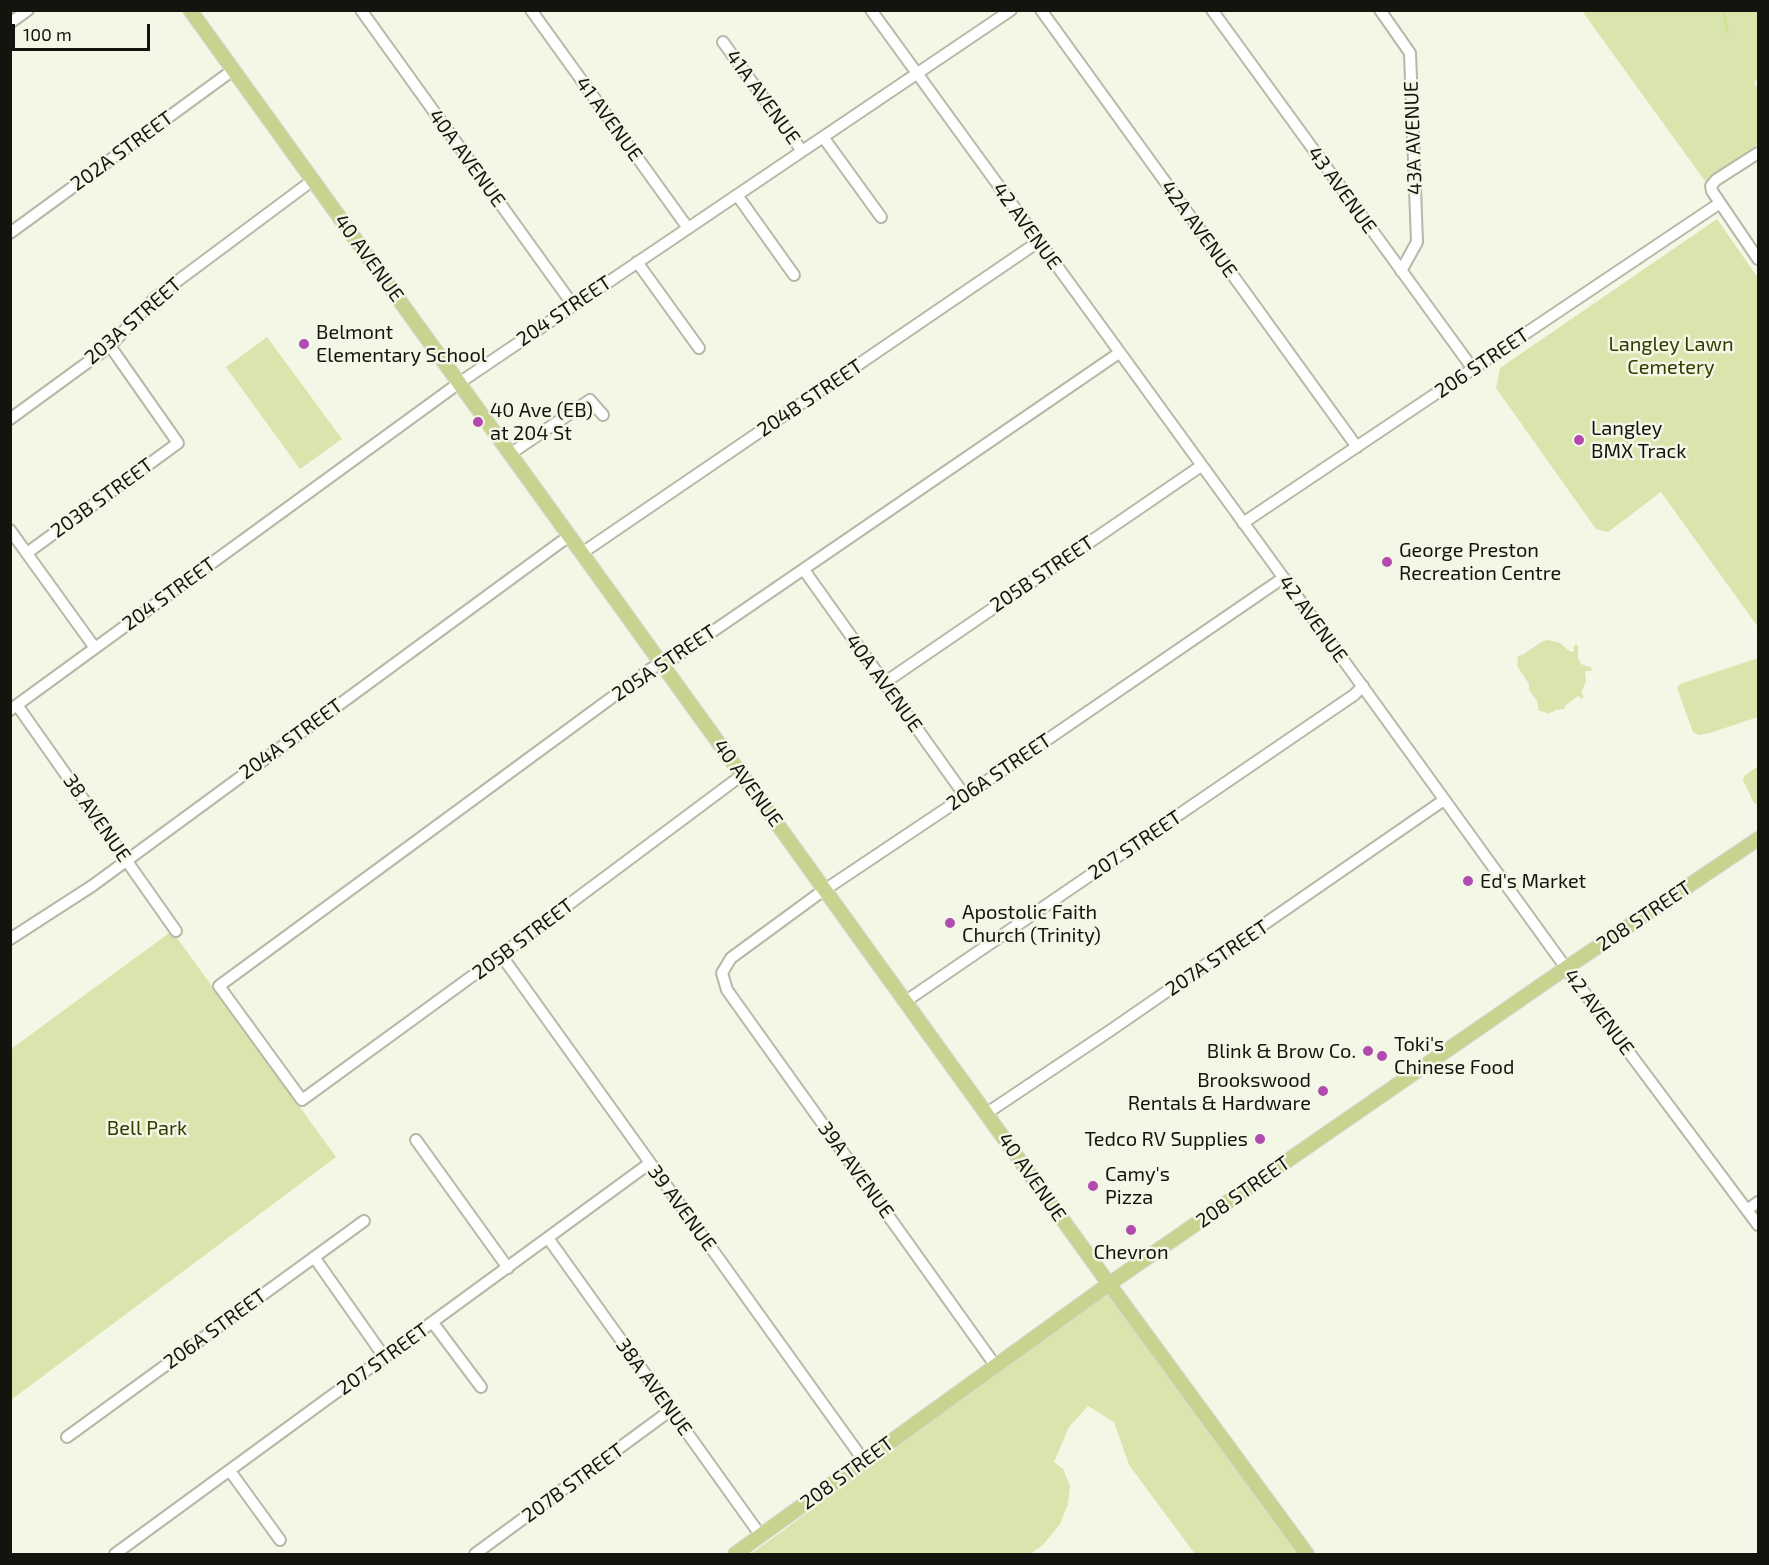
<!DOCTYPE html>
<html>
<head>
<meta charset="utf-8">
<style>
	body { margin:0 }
	#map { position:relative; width:1769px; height:1565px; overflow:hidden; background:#f3f7e6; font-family:"Exo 2",sans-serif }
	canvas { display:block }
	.frame { position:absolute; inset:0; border:12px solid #13140e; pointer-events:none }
	.scale { position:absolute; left:12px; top:24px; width:138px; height:27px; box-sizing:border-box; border:3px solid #13140e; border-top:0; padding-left:8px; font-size:18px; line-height:21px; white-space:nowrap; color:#13140e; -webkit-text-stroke:4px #f3f7e6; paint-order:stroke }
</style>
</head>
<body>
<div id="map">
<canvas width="1769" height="1565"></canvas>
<div class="frame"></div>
<div class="scale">100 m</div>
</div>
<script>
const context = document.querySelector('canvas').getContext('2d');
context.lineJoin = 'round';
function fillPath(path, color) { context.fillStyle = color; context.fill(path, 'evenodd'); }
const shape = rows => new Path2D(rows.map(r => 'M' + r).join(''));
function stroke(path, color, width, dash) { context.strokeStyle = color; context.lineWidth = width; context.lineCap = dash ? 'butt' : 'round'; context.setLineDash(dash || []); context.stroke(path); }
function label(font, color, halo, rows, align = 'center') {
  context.font = font + ' "Exo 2",sans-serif'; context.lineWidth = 5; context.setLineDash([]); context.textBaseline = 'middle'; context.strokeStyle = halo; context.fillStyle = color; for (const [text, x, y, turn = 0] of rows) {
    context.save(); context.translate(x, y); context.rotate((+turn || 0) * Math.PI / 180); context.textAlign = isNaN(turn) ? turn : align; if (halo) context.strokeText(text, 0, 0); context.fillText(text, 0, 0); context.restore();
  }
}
const green = shape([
	[1582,11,1758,11,1758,79,1754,82,1758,89,1758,144,1705,181],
	[1717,219,1758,278,1758,627,1661,492,1608,532,1596,529,1496,388,1500,368],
	[267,337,342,439,300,469,226,367],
	[1549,640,1560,643,1569,651,1572,652,1574,651,1574,645,1578,645,1578,658,1581,664,1592,668,1591,671,1585,671,1586,681,1581,693,1584,696,1582,699,1578,696,1566,705,1564,709,1556,710,1548,714,1545,712,1539,711,1537,701,1529,690,1529,684,1517,666,1518,656,1524,654,1543,641],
	[1758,658,1758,717,1710,733,1699,735,1693,732,1677,688,1680,684],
	[1758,766,1758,805,1754,803,1743,780,1744,776],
	[172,931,336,1157,11,1400,11,1049],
	[1108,1291,1299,1554,1195,1554,1129,1465,1114,1422,1088,1406,1069,1427,1054,1462,1063,1469,1070,1486,1068,1504,1060,1524,1043,1545,1030,1554,751,1554]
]);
const stream = shape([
	[1724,10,1727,32]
]);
const minor = shape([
	[361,10,573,305],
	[531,10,688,228],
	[871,10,1376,705,1566,968,1758,1225],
	[1041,10,1357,447],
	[1212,10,1473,369],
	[1380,10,1410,53,1417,242,1401,271],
	[10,23,28,10],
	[723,42,802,151],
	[823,137,881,217],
	[1758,153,1716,180,1711,186,1712,191,1758,259],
	[737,195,794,275],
	[10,233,233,70],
	[637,262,699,348],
	[10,419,110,346,156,297,313,180],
	[510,454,590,400,603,415],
	[1243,523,1720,203],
	[10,530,95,648],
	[27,553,178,443,110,346],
	[582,553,1038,242],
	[804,570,965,796],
	[884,683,1201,466],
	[17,705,176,931],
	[10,710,459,383,1011,10],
	[742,775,501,955,302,1100,219,986,652,668,671,660,1119,353],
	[10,939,92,886,569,536],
	[501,955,864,1461],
	[906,1001,1354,695,1363,686],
	[987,1113,1111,1030,1444,800],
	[416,1140,508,1268],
	[1747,1210,1758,1202],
	[548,1238,761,1536],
	[314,1257,385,1358],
	[433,1323,481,1387],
	[995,1365,727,990,722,973,731,958,817,895,965,796,1283,578],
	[67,1437,364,1221],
	[230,1471,280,1540],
	[115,1554,650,1163],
	[475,1554,671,1410]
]);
const major = shape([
	[190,10,1109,1284,1307,1554],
	[735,1554,1109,1284,1566,968,1758,839]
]);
const markers = [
	[304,344,6,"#b14bb0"],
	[478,422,6,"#b14bb0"],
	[1579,440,6,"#b14bb0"],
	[1387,562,6,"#b14bb0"],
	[1468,881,6,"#b14bb0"],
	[950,923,6,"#b14bb0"],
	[1368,1051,6,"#b14bb0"],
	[1382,1056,6,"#b14bb0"],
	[1323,1091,6,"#b14bb0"],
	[1260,1139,6,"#b14bb0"],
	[1093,1186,6,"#b14bb0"],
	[1131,1230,6,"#b14bb0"]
];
const streetNames = [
	["41A AVENUE",763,97,54],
	["41 AVENUE",609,119,54],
	["43A AVENUE",1413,138,-92],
	["202A STREET",122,151,-36],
	["40A AVENUE",467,158,54],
	["43 AVENUE",1342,190,54],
	["42 AVENUE",1027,226,54],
	["42A AVENUE",1199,229,54],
	["40 AVENUE",369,258,54],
	["204 STREET",564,311,-34],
	["203A STREET",133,321,-41],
	["206 STREET",1482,363,-34],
	["204B STREET",810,398,-34],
	["203B STREET",102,498,-36],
	["205B STREET",1042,574,-34],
	["204 STREET",169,594,-36],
	["42 AVENUE",1313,619,54],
	["205A STREET",664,663,-34],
	["40A AVENUE",884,683,54],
	["204A STREET",291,739,-36],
	["206A STREET",999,772,-34],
	["40 AVENUE",748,783,54],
	["38 AVENUE",97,818,55],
	["207 STREET",1135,845,-34],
	["208 STREET",1644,916,-34],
	["205B STREET",523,939,-37],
	["207A STREET",1217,958,-34],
	["42 AVENUE",1599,1012,53],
	["39A AVENUE",856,1170,54],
	["40 AVENUE",1032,1177,55],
	["208 STREET",1243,1192,-35],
	["39 AVENUE",682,1208,54],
	["206A STREET",215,1329,-36],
	["207 STREET",383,1359,-36],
	["38A AVENUE",654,1387,54],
	["208 STREET",847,1473,-36],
	["207B STREET",573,1483,-36]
];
const poiNames = [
	["Belmont",316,332],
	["Elementary School",316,355],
	["40 Ave (EB)",490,410],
	["at 204 St",490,433],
	["Langley",1591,428],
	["BMX Track",1591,451],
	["George Preston",1399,550],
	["Recreation Centre",1399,573],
	["Ed's Market",1480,881],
	["Apostolic Faith",962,912],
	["Church (Trinity)",962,935],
	["Toki's",1394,1044],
	["Chinese Food",1394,1067],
	["Blink & Brow Co.",1356,1051,"right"],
	["Brookswood",1311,1080,"right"],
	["Rentals & Hardware",1311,1103,"right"],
	["Tedco RV Supplies",1248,1139,"right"],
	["Camy's",1105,1174],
	["Pizza",1105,1197],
	["Chevron",1131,1252,"center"]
];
const parkNames = [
	["Langley Lawn",1671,344],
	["Cemetery",1671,367],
	["Bell Park",147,1128]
];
fillPath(green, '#d9e5ad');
stroke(stream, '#d2e294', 3);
stroke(minor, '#b4b8a7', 14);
stroke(major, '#d9d9d8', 16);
stroke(minor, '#fff', 10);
stroke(major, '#c7d38e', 14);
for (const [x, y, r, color] of markers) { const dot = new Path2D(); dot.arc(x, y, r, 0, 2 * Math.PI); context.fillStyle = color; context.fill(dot); stroke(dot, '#f3f7e6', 2); }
label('20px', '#13140e', '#f3f7e6', streetNames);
label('20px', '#13140e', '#f3f7e6', poiNames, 'left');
label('20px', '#323a00', '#f3f7e6', parkNames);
</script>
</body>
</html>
